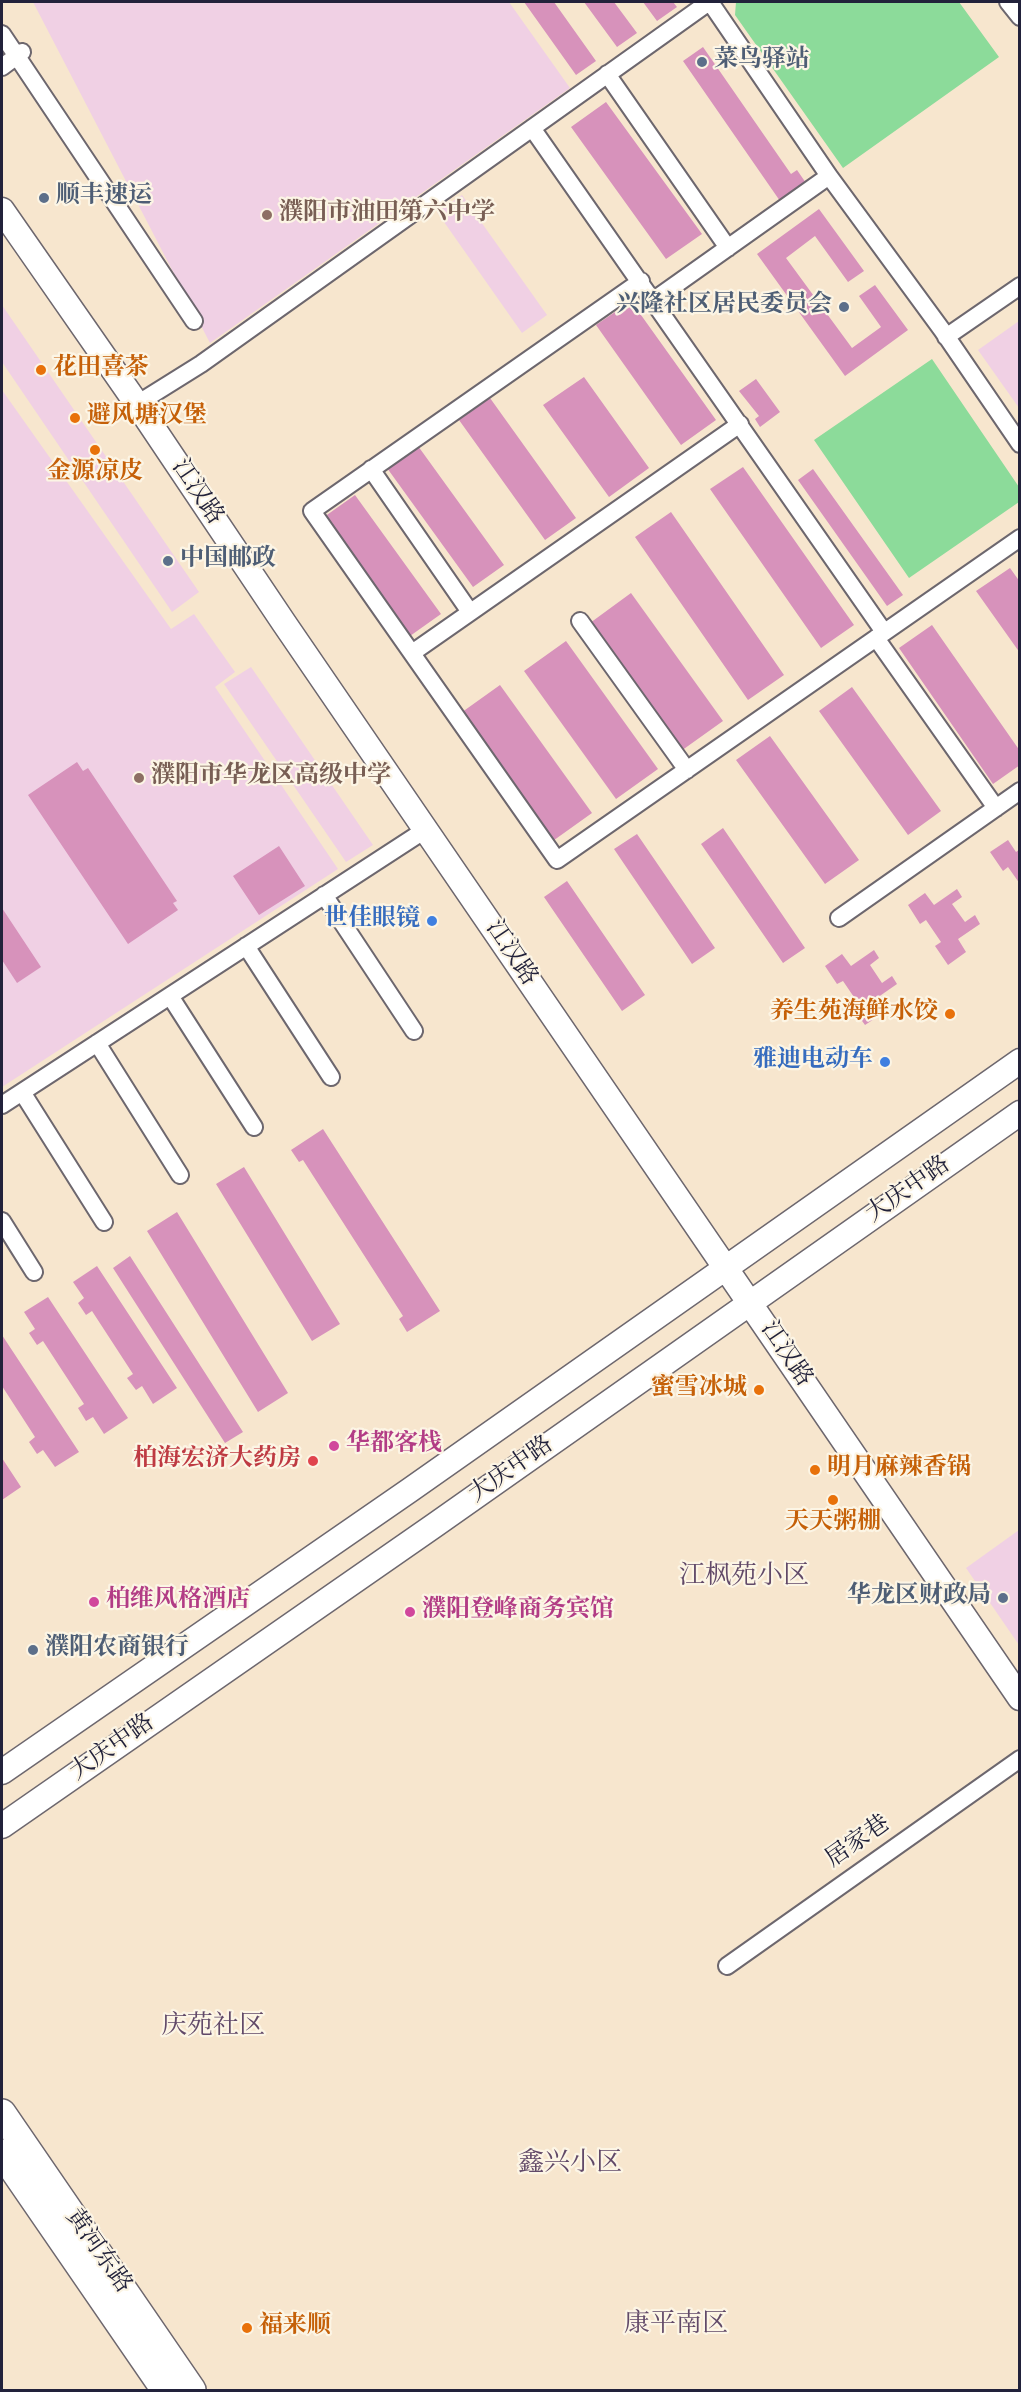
<!DOCTYPE html>
<html>
<head>
<meta charset="utf-8">
<style>
	body { margin:0 }
	#map { position:relative; width:1021px; height:2392px; overflow:hidden; background:#f7e6ce; font-family:Vollkorn,serif }
	canvas { display:block }
	.frame { position:absolute; inset:0; border:3px solid #22223b; pointer-events:none }
</style>
</head>
<body>
<div id="map">
<canvas width="1021" height="2392"></canvas>
<div class="frame"></div>
</div>
<script>
const context = document.querySelector('canvas').getContext('2d');
context.lineJoin = 'round';
function fillPath(path, color) { context.fillStyle = color; context.fill(path, 'evenodd'); }
const shape = rows => new Path2D(rows.map(r => 'M' + r).join(''));
function stroke(path, color, width, dash) { context.strokeStyle = color; context.lineWidth = width; context.lineCap = dash ? 'butt' : 'round'; context.setLineDash(dash || []); context.stroke(path); }
function label(font, color, halo, rows, align = 'center') {
  context.font = font + ' Vollkorn,"Noto Serif SC",serif'; context.lineWidth = 4.5; context.setLineDash([]); context.textBaseline = 'middle'; context.strokeStyle = halo; context.fillStyle = color; for (const [text, x, y, turn = 0] of rows) {
    context.save(); context.translate(x, y); context.rotate((+turn || 0) * Math.PI / 180); context.textAlign = isNaN(turn) ? turn : align; if (halo) context.strokeText(text, 0, 0); context.fillText(text, 0, 0); context.restore();
  }
}
const built = shape([
	[33,2,509,2,570,88,210,343],
	[462,195,547,315,522,333,437,212],
	[2,305,199,592,172,612,2,362],
	[1019,321,1019,408,978,350],
	[2,390,171,629,194,614,235,672,215,687,338,869,2,1087],
	[251,667,373,845,346,862,224,684],
	[1019,1530,1019,1645,966,1568]
]);
const green = shape([
	[736,2,959,2,999,57,843,168,735,15],
	[932,359,1019,487,1019,502,909,578,814,440]
]);
const building = shape([
	[524,2,554,2,596,61,576,75],
	[584,2,614,2,637,33,617,47],
	[643,2,673,2,677,7,657,21],
	[703,47,791,174,797,170,806,183,780,201,683,61],
	[606,102,702,234,666,259,571,127],
	[819,209,864,271,848,282,815,236,786,258,852,348,881,327,859,296,875,285,908,330,845,376,757,254],
	[631,301,716,420,681,445,596,325],
	[584,377,649,468,609,497,543,405],
	[756,379,780,412,760,427,755,419,759,416,739,391],
	[490,398,576,518,545,540,459,420],
	[418,446,504,565,473,587,387,468],
	[743,467,854,625,821,648,710,489],
	[813,469,903,595,887,606,798,480],
	[355,495,441,614,410,636,324,517],
	[671,512,784,675,748,700,635,537],
	[1010,568,1020,582,1020,653,976,591],
	[631,593,723,721,681,751,590,623],
	[932,625,1020,751,1020,765,993,784,899,648],
	[566,641,658,769,616,799,524,671],
	[500,685,592,813,550,843,458,715],
	[852,687,941,811,908,835,819,711],
	[770,736,859,860,825,884,736,760],
	[77,762,83,771,88,768,177,901,173,903,178,910,128,944,28,795],
	[723,828,805,948,783,963,701,844],
	[637,834,715,948,692,964,614,849],
	[1008,840,1016,852,1020,849,1020,884,1008,867,1003,871,990,852],
	[279,846,305,886,259,915,233,876],
	[567,881,645,995,622,1011,544,897],
	[957,889,962,897,952,904,965,922,975,915,980,924,958,939,966,952,948,965,935,946,941,942,926,920,920,924,908,905,925,893,934,905],
	[2,908,41,967,17,983,2,960],
	[874,950,879,958,870,965,882,983,892,976,897,984,874,1000,883,1013,865,1025,852,1007,858,1003,843,981,837,984,825,966,842,954,851,966],
	[323,1129,440,1311,407,1332,399,1319,403,1316,303,1160,299,1162,291,1150],
	[244,1167,340,1324,312,1341,216,1184],
	[177,1212,288,1393,258,1412,147,1231],
	[130,1256,243,1432,225,1443,113,1268],
	[97,1266,177,1388,153,1404,142,1386,136,1390,127,1378,133,1374,92,1311,86,1315,78,1303,84,1298,73,1282],
	[48,1297,128,1418,104,1434,93,1417,86,1421,78,1408,84,1404,43,1341,37,1345,29,1333,35,1329,24,1312],
	[2,1335,79,1452,55,1467,43,1450,37,1454,29,1442,35,1437,2,1386],
	[2,1458,21,1487,2,1500]
]);
const street = shape([
	[710,2,829,176,942,330,1020,444],
	[1008,2,1020,17],
	[2,34,194,321],
	[2,67,22,52],
	[607,74,728,248],
	[532,128,884,632],
	[641,281,312,511,557,860,1020,538],
	[654,300,829,176],
	[946,337,1020,286],
	[137,404,201,364,709,2],
	[371,469,470,612],
	[580,621,687,770],
	[876,638,996,808],
	[412,653,740,424],
	[324,895,414,1031],
	[839,918,1020,791],
	[246,946,331,1077],
	[170,996,254,1127],
	[97,1043,180,1175],
	[22,1092,104,1222],
	[2,1105,425,830],
	[2,1221,34,1272],
	[727,1966,1020,1759]
]);
const secondary = shape([
	[2,210,137,404,284,623,1020,1698],
	[2,1772,410,1490,1020,1061],
	[2,1826,435,1525,1020,1113]
]);
const primary = shape([
	[2,2113,192,2390],
	[2,2153,165,2390]
]);
const markers = [
	[702,62,6,"#5c6f8a"],
	[44,198,6,"#5c6f8a"],
	[267,215,6,"#8d6e63"],
	[844,307,6,"#5c6f8a"],
	[41,370,6,"#e8710a"],
	[75,418,6,"#e8710a"],
	[95,450,6,"#e8710a"],
	[168,561,6,"#5c6f8a"],
	[139,778,6,"#8d6e63"],
	[432,921,6,"#3f7fe0"],
	[950,1014,6,"#e8710a"],
	[885,1062,6,"#3f7fe0"],
	[759,1390,6,"#e8710a"],
	[334,1446,6,"#d1479c"],
	[313,1461,6,"#e0444e"],
	[815,1470,6,"#e8710a"],
	[833,1500,6,"#e8710a"],
	[1003,1598,6,"#5c6f8a"],
	[94,1602,6,"#d1479c"],
	[410,1612,6,"#d1479c"],
	[33,1650,6,"#5c6f8a"],
	[247,2328,6,"#e8710a"]
];
const serviceNames = [
	["菜鸟驿站",714,62],
	["顺丰速运",56,198],
	["兴隆社区居民委员会",832,307,"right"],
	["中国邮政",180,561],
	["华龙区财政局",991,1598,"right"],
	["濮阳农商银行",45,1650]
];
const educationNames = [
	["濮阳市油田第六中学",279,215],
	["濮阳市华龙区高级中学",151,778]
];
const foodNames = [
	["花田喜茶",53,370],
	["避风塘汉堡",87,418],
	["金源凉皮",95,474,"center"],
	["养生苑海鲜水饺",938,1014,"right"],
	["蜜雪冰城",747,1390,"right"],
	["明月麻辣香锅",827,1470],
	["天天粥棚",833,1524,"center"],
	["福来顺",259,2328]
];
const streetNames = [
	["江汉路",196,493,56],
	["江汉路",510,954,56],
	["大庆中路",909,1191,-35],
	["江汉路",785,1355,56],
	["大庆中路",512,1471,-35],
	["大庆中路",113,1749,-35],
	["居家巷",859,1843,-35],
	["黄河东路",97,2252,55]
];
const shopNames = [
	["世佳眼镜",420,921],
	["雅迪电动车",873,1062]
];
const hotelNames = [
	["华都客栈",346,1446],
	["柏维风格酒店",106,1602],
	["濮阳登峰商务宾馆",422,1612]
];
const healthNames = [
	["柏海宏济大药房",301,1461]
];
const neighbourhoodNames = [
	["江枫苑小区",744,1578],
	["庆苑社区",213,2028],
	["鑫兴小区",570,2165],
	["康平南区",676,2326]
];
fillPath(built, '#f0d0e4');
fillPath(green, '#8cdb9a');
fillPath(building, '#d792bb');
stroke(street, '#6d676e', 20);
stroke(secondary, '#6d676e', 27);
stroke(primary, '#6d676e', 30);
stroke(street, '#fff', 16);
stroke(secondary, '#fff', 24);
stroke(primary, '#fff', 27);
for (const [x, y, r, color] of markers) { const dot = new Path2D(); dot.arc(x, y, r, 0, 2 * Math.PI); context.fillStyle = color; context.fill(dot); stroke(dot, '#fcf5e5', 2); }
label('bold 24px', '#4e5e75', '#fcf5e5', serviceNames, 'left');
label('bold 24px', '#785e54', '#fcf5e5', educationNames, 'left');
label('bold 24px', '#c56008', '#fcf5e5', foodNames, 'left');
label('24px', '#22223b', '#fcf5e5', streetNames);
label('bold 24px', '#366cbe', '#fcf5e5', shopNames, 'right');
label('bold 24px', '#b23c85', '#fcf5e5', hotelNames, 'left');
label('bold 24px', '#be3a42', '#fcf5e5', healthNames, 'right');
label('26px', '#614968', '#fcf5e5', neighbourhoodNames);
</script>
</body>
</html>
